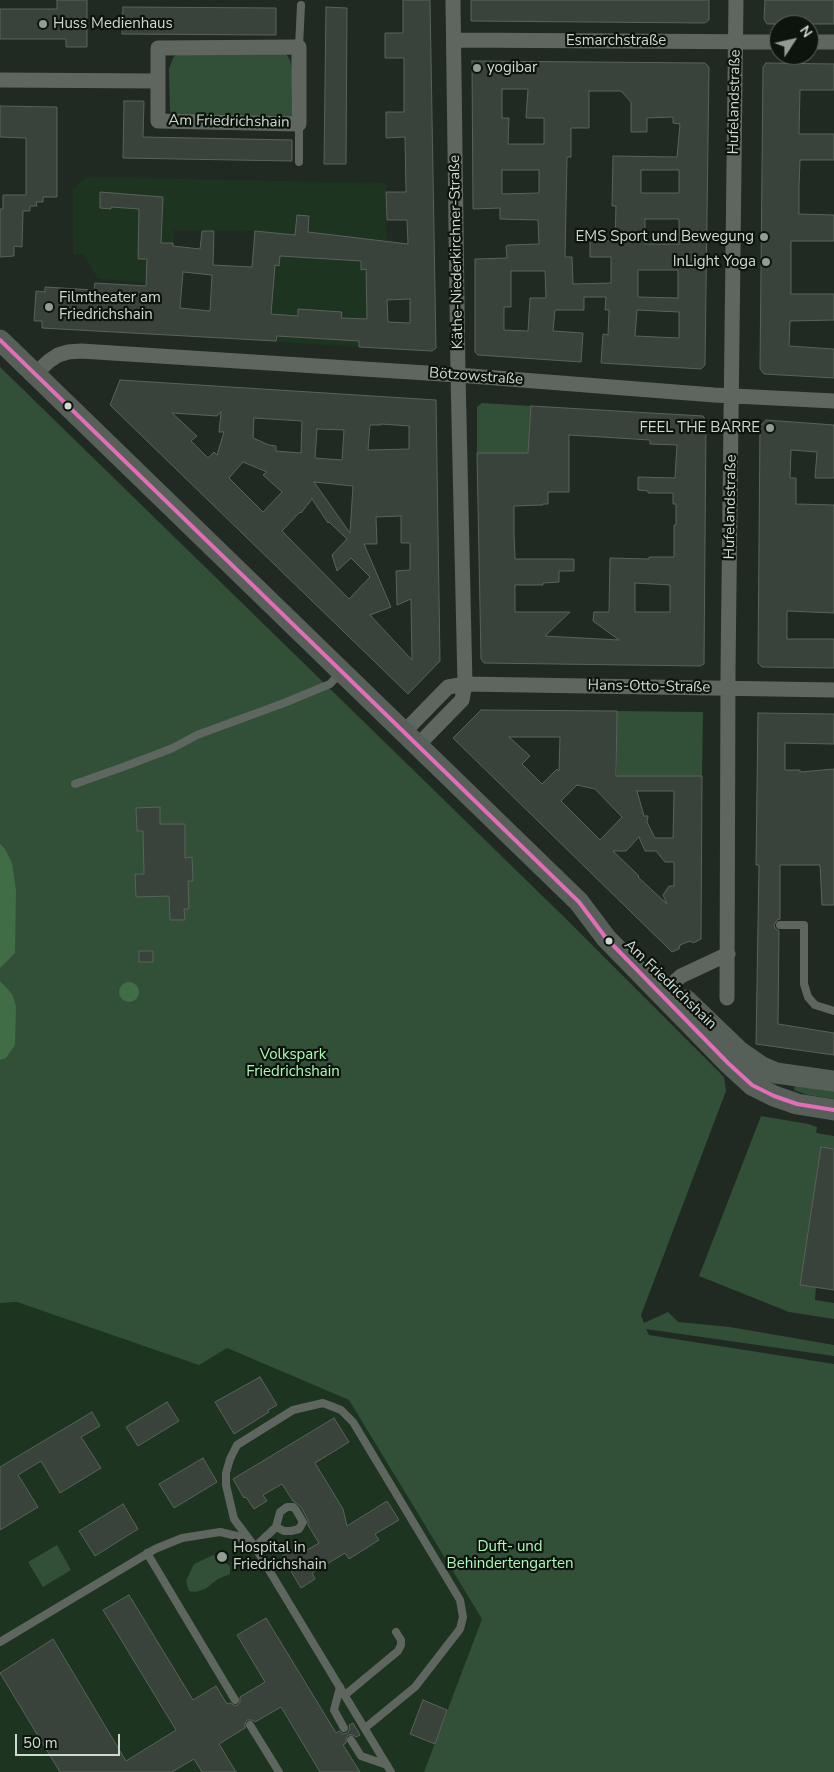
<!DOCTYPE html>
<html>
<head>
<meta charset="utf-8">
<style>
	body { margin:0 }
	#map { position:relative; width:834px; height:1772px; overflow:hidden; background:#202a22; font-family:"Nunito Sans",sans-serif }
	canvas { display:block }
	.north { position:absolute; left:769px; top:15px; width:50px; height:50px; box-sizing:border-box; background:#0c140d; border:1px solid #5a635b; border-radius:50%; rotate:55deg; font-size:14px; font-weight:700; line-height:20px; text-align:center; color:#ced9cf }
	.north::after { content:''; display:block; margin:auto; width:18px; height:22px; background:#919c92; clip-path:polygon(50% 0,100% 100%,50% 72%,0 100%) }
	.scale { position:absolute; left:15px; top:1734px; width:105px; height:22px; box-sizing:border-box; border:2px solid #ced9cf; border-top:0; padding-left:6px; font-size:15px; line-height:18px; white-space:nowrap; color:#ced9cf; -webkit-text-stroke:4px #0c140d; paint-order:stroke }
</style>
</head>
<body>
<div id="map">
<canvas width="834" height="1772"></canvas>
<div class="north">N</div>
<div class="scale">50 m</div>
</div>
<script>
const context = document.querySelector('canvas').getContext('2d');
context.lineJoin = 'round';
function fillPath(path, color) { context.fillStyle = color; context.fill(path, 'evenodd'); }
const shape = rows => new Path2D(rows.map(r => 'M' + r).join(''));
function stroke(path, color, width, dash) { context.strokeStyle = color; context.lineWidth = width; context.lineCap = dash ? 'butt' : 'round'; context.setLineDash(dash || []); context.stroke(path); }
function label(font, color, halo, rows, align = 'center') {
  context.font = font + ' "Nunito Sans",sans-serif'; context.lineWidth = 4.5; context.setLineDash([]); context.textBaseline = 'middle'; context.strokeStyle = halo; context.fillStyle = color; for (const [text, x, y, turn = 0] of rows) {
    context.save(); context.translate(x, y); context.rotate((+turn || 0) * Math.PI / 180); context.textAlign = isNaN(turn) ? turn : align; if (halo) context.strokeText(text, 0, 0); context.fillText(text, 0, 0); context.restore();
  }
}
const built = shape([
	[86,177,386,183,388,349,247,340,254,231,174,230,171,284,98,279,83,254,73,254,73,189],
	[17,1302,227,1348,349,1400,482,1619,424,1772,0,1772,0,1303]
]);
const green = shape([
	[177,53,286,54,290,60,292,70,291,116,287,120,171,114,170,110,169,69,173,58],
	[0,367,563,916,724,1077,726,1091,641,1315,644,1323,668,1312,678,1322,730,1327,834,1345,834,1356,646,1329,649,1335,834,1364,834,1772,424,1772,482,1619,349,1400,227,1348,199,1365,17,1302,0,1303],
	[482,403,531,406,528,453,477,453,477,407],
	[617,711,703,712,702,776,617,776],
	[796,1080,834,1086,834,1099,808,1095,794,1090],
	[761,1116,808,1124,817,1127,816,1133,834,1136,834,1149,821,1147,800,1285,816,1287,815,1300,834,1303,834,1319,789,1312,699,1276],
	[57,1545,71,1570,43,1587,28,1562],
	[213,1555,230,1566,230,1574,218,1579,205,1589,195,1592,189,1591,186,1581,194,1564]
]);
const water = shape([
	[0,844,5,849,12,863,16,890,15,953,0,968],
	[0,981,12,994,16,1006,15,1045,6,1058,0,1060],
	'119 992a10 10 0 1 1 20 0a10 10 0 1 1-20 0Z'
]);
const building = shape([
	[57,0,87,0,87,47,66,47,66,39,0,39,0,9,57,9,57,0],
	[403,0,430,0,436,348,432,351,359,347,359,341,277,336,276,341,42,328,42,321,34,321,36,291,45,292,45,287,94,290,95,283,146,286,147,259,138,259,139,209,111,207,111,209,100,208,100,192,163,197,161,243,173,243,173,246,200,249,202,231,214,231,213,265,252,267,255,231,295,235,297,215,309,216,308,232,408,244,407,220,387,220,386,192,406,192,405,137,386,138,386,112,404,112,404,58,385,58,385,33,403,33,403,0],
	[280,256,361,261,361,270,366,269,367,319,341,318,342,312,298,309,298,316,271,314,275,265,279,266,280,256],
	[183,272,212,275,210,311,180,308,183,272],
	[410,299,410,323,388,322,387,300,410,299],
	[471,0,709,0,709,20,705,23,471,21,471,0],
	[765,0,834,0,834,24,767,24,764,19,765,0],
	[123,7,276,8,276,35,122,34,123,7],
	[326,7,347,8,346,164,324,164,326,7],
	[472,61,705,63,709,67,705,365,701,369,601,363,603,334,608,335,609,310,605,310,606,297,584,297,584,310,555,310,553,331,583,333,581,362,478,355,475,352,475,259,507,258,506,246,508,245,539,244,538,220,500,219,500,208,473,209,472,61],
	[502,89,528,89,526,118,544,118,544,144,508,144,509,118,502,118,502,89],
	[589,91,621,91,631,102,631,132,647,132,647,118,673,117,673,123,680,124,677,157,613,156,612,206,616,206,615,241,590,240,590,257,611,257,611,283,573,284,572,257,565,257,567,157,571,157,571,128,589,128,589,91],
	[502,170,539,170,539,193,502,194,502,170],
	[641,170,679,170,679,193,641,193,641,170],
	[645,219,679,219,679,244,645,244,645,219],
	[638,270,678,270,678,298,638,297,638,270],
	[511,271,545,271,546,298,530,298,528,331,504,330,504,307,511,307,511,271],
	[637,310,679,312,679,338,635,336,637,310],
	[766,63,834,64,834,90,800,90,799,134,834,134,834,160,800,160,799,187,799,214,834,215,834,241,791,241,791,294,834,294,834,320,790,321,789,346,834,349,834,378,764,374,760,369,763,67,766,63],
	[124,101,144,101,143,137,292,140,292,161,123,158,124,101],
	[0,106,57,107,57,197,43,197,43,202,36,202,37,206,30,206,30,211,23,211,22,247,14,246,14,256,0,257,0,209,3,209,3,195,26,195,26,138,0,137,0,106],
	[120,380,436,400,440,661,408,694,110,405,120,380],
	[221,412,219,432,224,432,217,455,214,452,208,458,191,441,197,436,172,413,217,416,221,412],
	[254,418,302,421,301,453,276,451,276,446,269,445,253,438,254,418],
	[381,424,409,426,409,449,368,450,370,425,381,425,381,424],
	[317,429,344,430,342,460,315,458,317,429],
	[243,462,267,472,263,475,282,492,263,512,229,478,243,462],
	[314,482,353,486,350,533,314,482],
	[312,499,328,523,329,522,347,539,332,555,337,571,351,558,370,577,349,599,282,531,300,512,301,513,312,499],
	[401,516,401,543,410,543,410,570,396,571,397,605,411,599,412,660,370,615,391,607,364,544,377,544,376,517,401,516],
	[531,406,703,416,706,421,704,664,700,666,484,663,481,659,477,453,528,453,531,406],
	[569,435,650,440,650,444,677,445,675,478,638,477,638,490,648,491,648,493,673,493,673,504,676,504,676,525,674,525,674,557,649,557,649,559,610,558,609,612,594,612,593,621,619,640,545,636,570,612,515,612,515,585,543,585,543,583,559,582,559,571,574,571,574,559,515,559,514,532,514,506,543,505,543,504,548,504,548,492,569,492,569,435],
	[635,583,670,585,670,612,635,612,635,583],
	[766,420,834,425,834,478,815,478,817,452,791,450,790,478,796,478,796,504,834,505,834,613,787,611,787,639,834,639,834,668,762,667,758,663,760,426,766,420],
	[481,710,617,711,616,776,702,776,701,939,693,943,690,941,680,945,679,949,672,952,453,738,481,710],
	[509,737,560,737,559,771,557,769,542,784,522,764,530,756,509,737],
	[577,785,595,789,622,817,600,840,561,801,577,785],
	[637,791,674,791,673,838,655,838,647,822,648,816,644,816,637,791],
	[639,837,645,851,656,851,665,862,674,862,674,886,669,886,663,895,667,904,638,877,639,876,613,851,626,851,639,837],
	[758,713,834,714,834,744,785,743,785,770,800,770,800,772,834,769,834,905,822,905,820,865,780,865,780,919,777,920,774,925,775,928,779,931,778,1024,834,1033,834,1055,756,1044,759,865,756,865,758,713],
	[160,807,160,824,185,824,185,858,192,857,193,881,188,881,189,909,184,909,185,920,170,920,169,896,136,897,135,874,144,874,143,831,137,831,136,808,160,807],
	[139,951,153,951,153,962,139,962,139,951],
	[821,1147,834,1149,834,1290,800,1285,821,1147],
	[260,1377,277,1405,268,1410,269,1412,234,1434,215,1402,260,1377],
	[167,1402,179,1421,138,1446,126,1427,167,1402],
	[92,1412,100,1426,81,1437,101,1468,60,1493,41,1461,18,1475,38,1507,0,1530,0,1467,92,1412],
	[334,1418,349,1442,315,1463,343,1509,347,1526,387,1501,399,1520,375,1534,379,1540,349,1559,345,1553,312,1573,315,1579,301,1588,282,1556,296,1548,300,1554,319,1543,308,1525,308,1520,301,1507,293,1501,282,1484,263,1495,267,1501,254,1509,246,1497,244,1498,233,1479,334,1418],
	[203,1458,217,1482,174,1508,159,1484,203,1458],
	[123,1504,138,1529,95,1556,79,1531,123,1504],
	[129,1595,193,1700,216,1686,227,1704,230,1703,236,1706,240,1702,240,1697,265,1682,237,1635,266,1618,336,1733,339,1731,343,1734,347,1733,350,1729,349,1725,353,1723,360,1735,356,1737,353,1735,348,1735,346,1738,346,1743,343,1745,360,1772,320,1772,281,1707,255,1722,252,1720,247,1720,245,1723,245,1728,219,1744,236,1772,202,1772,194,1759,172,1772,60,1772,0,1673,53,1639,126,1761,176,1730,103,1610,129,1595],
	[423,1700,447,1710,435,1744,410,1734,423,1700]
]);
const lane = shape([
	[299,47,301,5],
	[299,124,299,162],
	[75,784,123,767,173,748,197,735,284,703,330,684,341,672],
	[780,925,804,925,804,984,808,997,815,1005,834,1011],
	[276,1527,280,1512,287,1507,293,1507,296,1510,303,1522,299,1529,291,1531,284,1531,276,1527,255,1547,234,1519,226,1485,226,1473,230,1459,237,1445,293,1410,323,1403,341,1410,353,1422,460,1600,463,1617,460,1629,415,1687,365,1728],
	[147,1553,235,1700],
	[0,1642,155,1549,182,1538,220,1532,237,1536,255,1547,391,1772],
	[340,1687,334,1710,344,1728],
	[345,1695,398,1651,401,1645,401,1640,396,1632],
	[250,1725,279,1772],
	[351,1740,361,1756,387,1765]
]);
const street = shape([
	[454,40,779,42],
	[809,42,834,42],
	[299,47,299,124,158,121,158,48,299,47],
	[0,80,158,81],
	[35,374,49,361,58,355,68,352,81,351,458,375,714,395,834,401],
	[403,733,448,687,465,684,834,690],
	[417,746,462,700,465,684,458,375,453,0],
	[671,985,681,976,728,954],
	[727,998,728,671,736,0]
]);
const secondary = shape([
	[0,340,579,902,606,938,728,1063,752,1085,774,1096,797,1104,834,1110],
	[686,1000,739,1051,762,1067,776,1073,834,1081]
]);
const bus1 = shape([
	[0,340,579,902,606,938,728,1063,752,1085,774,1096,797,1104,834,1110]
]);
const markers = [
	[43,24,5,"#919c92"],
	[477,68,5,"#919c92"],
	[764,237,5,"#919c92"],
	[766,262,5,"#919c92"],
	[49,307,5,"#919c92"],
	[68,406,4.5,"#ced9cf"],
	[770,428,5,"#919c92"],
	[609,941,4.5,"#ced9cf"],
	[222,1557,6,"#919c92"]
];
const poiNames = [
	["Huss Medienhaus",53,24],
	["yogibar",487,68],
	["EMS Sport und Bewegung",754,237,"right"],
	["InLight Yoga",756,262,"right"],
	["Filmtheater am",59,298],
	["Friedrichshain",59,315],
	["FEEL THE BARRE",760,428,"right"],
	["Hospital in",233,1548],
	["Friedrichshain",233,1565]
];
const streetNames = [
	["Esmarchstraße",616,41],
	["Hufelandstraße",735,102,-89],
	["Am Friedrichshain",229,122,1],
	["Käthe-Niederkirchner-Straße",457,252,-91],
	["Bötzowstraße",476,377,4],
	["Hufelandstraße",731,507,-89],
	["Hans-Otto-Straße",649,687,1],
	["Am Friedrichshain",670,985,44]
];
const parkNames = [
	["Volkspark",293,1055],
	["Friedrichshain",293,1072],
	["Duft- und",510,1547],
	["Behindertengarten",510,1564]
];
fillPath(built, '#1d3421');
fillPath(green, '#325037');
fillPath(water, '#406c46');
fillPath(building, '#3a423c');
stroke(building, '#59625b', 1);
stroke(lane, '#5f6660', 8);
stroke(street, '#5f6660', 15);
stroke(secondary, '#566058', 21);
stroke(bus1, '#e26db8', 4);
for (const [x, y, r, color] of markers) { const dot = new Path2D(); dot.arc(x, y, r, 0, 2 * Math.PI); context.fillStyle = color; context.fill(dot); stroke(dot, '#0c140d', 2); }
label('15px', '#ced9cf', '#0c140d', poiNames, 'left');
label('15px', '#ced9cf', '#0c140d', streetNames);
label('15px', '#aff7b8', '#0c140d', parkNames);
</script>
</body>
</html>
